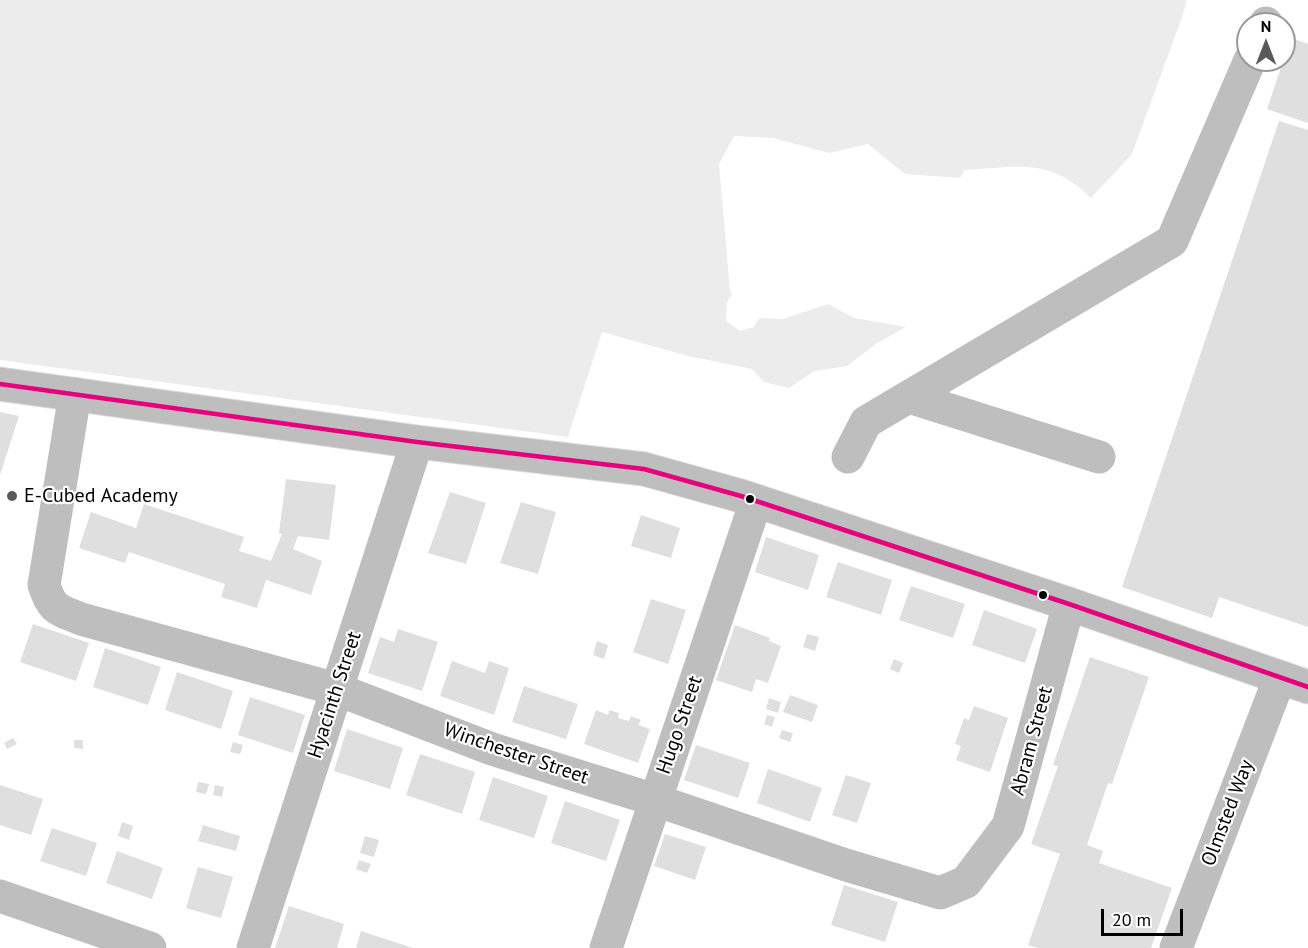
<!DOCTYPE html>
<style>
body{margin:0}
#map{position:relative;width:1308px;height:948px;overflow:hidden;background:#fff;font-family:"PT Sans",sans-serif}
canvas{display:block}
.north{position:absolute;left:1236px;top:12px;width:60px;height:60px;box-sizing:border-box;background:#fff;border:2px solid #999;border-radius:50%;rotate:0deg;font-size:16px;font-weight:700;line-height:24px;text-align:center;color:#000}
.north::after{content:'';display:block;margin:auto;width:21px;height:27px;background:#595959;clip-path:polygon(50% 0,100% 100%,50% 72%,0 100%)}
.scale{position:absolute;left:1101px;top:909px;width:82px;height:27px;box-sizing:border-box;border:3px solid #000;border-top:0;padding-left:8px;font-size:18px;line-height:21px;white-space:nowrap;color:#000;-webkit-text-stroke:4px #fff;paint-order:stroke}
</style>
<div id="map">
<canvas width="1308" height="948"></canvas>
<div class="north">N</div>
<div class="scale">20 m</div>
</div>
<script>
const c = document.querySelector('canvas').getContext('2d');
c.lineJoin = 'round';
function fillPath(path, color) {
  c.fillStyle = color;
  c.fill(path, 'evenodd');
}
function stroke(path, color, width, dash) {
  c.strokeStyle = color;
  c.lineWidth = width;
  c.lineCap = dash ? 'butt' : 'round';
  c.setLineDash(dash || []);
  c.stroke(path);
}
function drawText(font, color, halo, rows, align = 'center') {
  c.font = font + ' "PT Sans",sans-serif';
  c.lineWidth = 4.5;
  c.setLineDash([]);
  c.textBaseline = 'middle';
  c.strokeStyle = halo;
  c.fillStyle = color;
  for (const [text, x, y, turn = 0] of rows) {
    c.save();
    c.translate(x, y);
    c.rotate((+turn || 0) * Math.PI / 180);
    c.textAlign = isNaN(turn) ? turn : align;
    if (halo) c.strokeText(text, 0, 0);
    c.fillText(text, 0, 0);
    c.restore();
  }
}
fillPath(new Path2D(`
 M0,0H1187L1182,17L1132,154L1091,198C1050,157 1018,167 965,170L960,178L905,174L868,144L829,153L773,138L734,136L719,164L730,291L732,293L727,302L726,321L740,331L754,327L759,318L783,319L828,304L854,318L906,327L877,343L847,366L814,371L789,388L764,382L752,369L688,356L602,332L568,437L0,360Z`), '#ececec');
fillPath(new Path2D(`
 M1291,38L1308,44V123L1267,109Z
 M1279,121L1308,130V627L1219,597L1212,618L1122,587Z
 M0,412L19,416L0,475Z
 M286,479L336,485L329,540L298,536L293,549L322,561L311,595L266,580L257,608L221,597L225,584L129,552L125,563L79,548L91,512L136,528L144,504L244,537L239,551L271,561L282,534L279,533Z
 M450,492L486,503L466,564L428,553Z
 M521,502L556,512L538,574L500,563Z
 M641,515L680,528L671,558L631,546Z
 M766,537L819,555L808,590L755,572Z
 M838,562L892,580L881,615L826,597Z
 M911,586L965,604L953,638L899,620Z
 M651,599L686,610L668,664L633,652Z
 M984,610L1037,629L1025,663L972,645Z
 M33,624L89,643L76,681L20,662Z
 M735,625L770,638L769,641L781,646L768,683L756,679L752,692L716,680Z
 M398,629L438,642L422,691L368,673L380,637L394,642Z
 M807,634L819,637L815,651L803,647Z
 M597,641L608,645L604,659L593,655Z
 M105,648L161,667L148,705L93,687Z
 M1090,657L1149,677L1112,784L1108,783L1087,845L1103,851L1099,863L1172,888L1151,948H1038L1028,945L1060,854L1031,844L1058,766L1053,765Z
 M894,659L903,663L899,673L890,669Z
 M452,661L485,673L489,661L509,668L494,715L440,696Z
 M177,672L233,691L221,729L165,710Z
 M524,686L578,704L566,739L512,722Z
 M790,695L818,705L812,722L783,712Z
 M250,697L305,715L293,753L238,735Z
 M769,698L781,702L778,713L766,709Z
 M974,706L1008,718L990,772L956,760L961,746L955,744L964,718L969,720Z
 M596,710L608,715L609,710L619,713L618,718L629,721L631,716L641,720L638,725L650,729L638,763L584,744Z
 M767,715L775,717L772,727L764,724Z
 M347,729L403,748L390,789L334,771Z
 M782,730L793,733L790,742L779,738Z
 M13,738L17,744L7,749L4,743Z
 M74,740H83V749L74,748Z
 M233,742L243,745L240,754L230,752Z
 M696,745L750,763L738,798L684,780Z
 M420,754L475,772L462,814L406,795Z
 M768,769L822,788L810,822L757,803Z
 M846,775L871,783L857,823L832,815Z
 M493,777L548,796L534,838L479,820Z
 M198,782L209,784L206,794L196,792Z
 M0,785L43,799L31,835L0,825Z
 M215,785L224,787L222,797L213,795Z
 M565,801L620,820L606,861L551,843Z
 M122,822L133,826L129,840L118,836Z
 M203,825L240,836L236,851L198,841Z
 M52,828L97,843L86,876L40,861Z
 M665,834L706,847L695,880L654,866Z
 M365,836L379,840L374,857L360,853Z
 M117,851L163,868L152,899L106,883Z
 M359,860L371,864L367,873L356,869Z
 M198,867L233,877L221,918L186,908Z
 M844,885L898,902L885,942L831,925Z
 M289,906L344,924L337,948H275Z
 M361,931L413,948H356Z`), '#dfdfdf');
const major = new Path2D(`
 M0,384L417,442L644,469L741,496L1069,604L1308,687`);
stroke(major, '#dbdbdb', 35);
stroke(new Path2D(`
 M1266,24V23
 M75,394L44,585C52,610 57,609 81,619L336,689L492,749L655,800L846,865L940,893L966,882L1008,826L1069,604
 M909,397L1099,457
 M848,457L866,422L1172,241L1250,60
 M0,896L150,948
 M253,948L417,442
 M606,948L756,501
 M1176,948L1280,677`), '#bebebe', 33);
stroke(major, '#bebebe', 33);
stroke(new Path2D(`
 M0,384L417,442L644,469L741,496L1069,604L1308,687`), '#e5007d', 4.5);
for (const [x, y, r, color] of [
 [12,496,6,"#595959"],
 [750,499,5,"#000"],
 [1043,595,5,"#000"]
]) {
  const dot = new Path2D();
  dot.arc(x, y, r, 0, 2 * Math.PI);
  c.fillStyle = color;
  c.fill(dot);
  stroke(dot, '#fff', 2);
}
drawText('20px', '#000', '#fff', [
 ["E-Cubed Academy",24,496]
], 'left');
drawText('20px', '#000', '#fff', [
 ["Hyacinth Street",335,695,-72],
 ["Hugo Street",680,725,-71],
 ["Abram Street",1032,741,-75],
 ["Winchester Street",516,754,19],
 ["Olmsted Way",1228,813,-69]
]);
</script>
